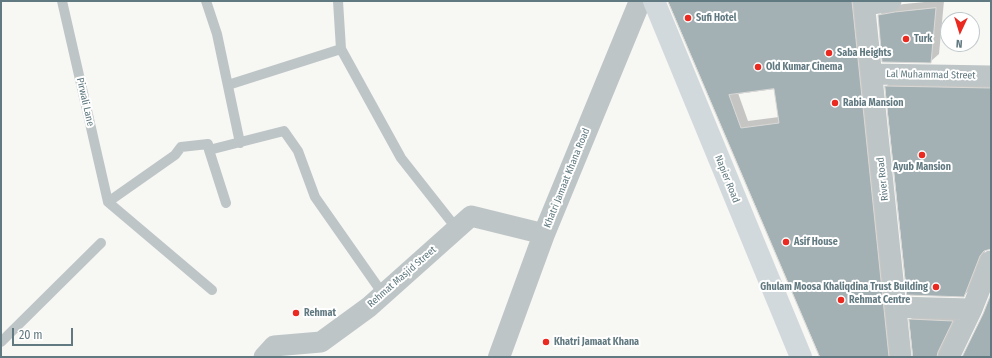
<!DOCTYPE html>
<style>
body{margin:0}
#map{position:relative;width:992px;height:358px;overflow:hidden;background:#f7f7f4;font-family:"Fira Sans Condensed",sans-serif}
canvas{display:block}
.frame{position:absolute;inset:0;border:2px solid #617980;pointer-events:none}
.north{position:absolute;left:940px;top:12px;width:40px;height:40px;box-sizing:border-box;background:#fff;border:1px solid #c0c9cc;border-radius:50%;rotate:184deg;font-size:11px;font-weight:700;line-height:16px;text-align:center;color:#617980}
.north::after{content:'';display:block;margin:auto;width:14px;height:18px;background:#ea2a21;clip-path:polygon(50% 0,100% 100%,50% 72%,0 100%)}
.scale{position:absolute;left:12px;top:328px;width:61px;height:18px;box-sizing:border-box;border:2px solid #617980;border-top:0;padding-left:5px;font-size:12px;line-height:14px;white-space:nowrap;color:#617980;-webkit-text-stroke:3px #fff;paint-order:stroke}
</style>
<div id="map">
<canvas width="992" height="358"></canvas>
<div class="frame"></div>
<div class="north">N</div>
<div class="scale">20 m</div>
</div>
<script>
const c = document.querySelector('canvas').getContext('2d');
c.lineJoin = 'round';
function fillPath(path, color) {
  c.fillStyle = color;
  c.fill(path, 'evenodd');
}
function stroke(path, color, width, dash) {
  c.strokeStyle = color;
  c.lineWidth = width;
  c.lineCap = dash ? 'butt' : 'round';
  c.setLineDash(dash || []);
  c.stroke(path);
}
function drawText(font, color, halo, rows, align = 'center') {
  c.font = font + ' "Fira Sans Condensed",sans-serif';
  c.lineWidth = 4;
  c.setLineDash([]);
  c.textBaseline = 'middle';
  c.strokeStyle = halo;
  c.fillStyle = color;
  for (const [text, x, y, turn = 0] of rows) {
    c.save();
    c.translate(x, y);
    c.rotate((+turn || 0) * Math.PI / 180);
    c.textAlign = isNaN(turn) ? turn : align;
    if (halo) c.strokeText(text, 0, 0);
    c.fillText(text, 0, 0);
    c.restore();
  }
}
fillPath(new Path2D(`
 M669,1H860L899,357H821ZM775,88L779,117L748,121L738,93Z
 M935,1H944L939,54L930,62L879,16L887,7L904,4Z
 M893,79L991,81V248L986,249L971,288L964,296L886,87Z
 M917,312L960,314L947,357H914L910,320Z`), '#0003');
const building = new Path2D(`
 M668,1H852L889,357H820ZM774,89L779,123L741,128L729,95Z
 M936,8L931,63L882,62L878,15L895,12Z
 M885,86L991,88V249L984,251L980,256L964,297L907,295Z
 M991,294V357H962L983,314Z
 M909,319L953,321L938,352L937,357H913Z`);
fillPath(building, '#a4b1b4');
stroke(building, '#d9d8d6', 1);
stroke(new Path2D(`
 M62,1L108,202
 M206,1L217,34L240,143
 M338,1L341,49L401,158L457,229
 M228,85L341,49
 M209,150L226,203
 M108,202L175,155L181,147L208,144L209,150L284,131L298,151L315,197L383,294
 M108,202L212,290
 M1,342L101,243`), '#bec5c7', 10);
stroke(new Path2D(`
 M864,1L901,357
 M865,5L891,1
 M872,74L991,76
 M896,307L972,309
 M264,357L274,346L321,342L369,307L471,216L544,234
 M949,357L972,309L991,261`), '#bec5c7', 21);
stroke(new Path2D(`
 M499,357L544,234L640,1`), '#bec5c7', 22);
stroke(new Path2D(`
 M654,1L801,357`), '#d2d9dc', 22);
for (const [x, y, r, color] of [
 [688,18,4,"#ea2a21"],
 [906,39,4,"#ea2a21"],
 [829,53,4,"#ea2a21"],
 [758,67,4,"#ea2a21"],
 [835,103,4,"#ea2a21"],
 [922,155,4,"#ea2a21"],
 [786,242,4,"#ea2a21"],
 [936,287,4,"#ea2a21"],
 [841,300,4,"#ea2a21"],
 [296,313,4,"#ea2a21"],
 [546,342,4,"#ea2a21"]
]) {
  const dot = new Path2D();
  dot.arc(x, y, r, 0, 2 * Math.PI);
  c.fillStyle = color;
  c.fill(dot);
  stroke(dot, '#fff', 1.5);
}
drawText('bold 10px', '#617980', '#fff', [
 ["Sufi Hotel",696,18],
 ["Turk",914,39],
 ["Saba Heights",837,53],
 ["Old Kumar Cinema",766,67],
 ["Rabia Mansion",843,103],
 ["Ayub Mansion",922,167,"center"],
 ["Asif House",794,242],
 ["Ghulam Moosa Khaliqdina Trust Building",928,287,"right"],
 ["Rehmat Centre",849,300],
 ["Rehmat",304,313],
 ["Khatri Jamaat Khana",554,342]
], 'left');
drawText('10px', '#617980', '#fff', [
 ["Lal Muhammad Street",931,75,1],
 ["Pirwali Lane",85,102,77],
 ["Khatri Jamaat Khana Road",567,178,-68],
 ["Napier Road",727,179,68],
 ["River Road",883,179,-96],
 ["Rehmat Masjid Street",402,277,-41]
]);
</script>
